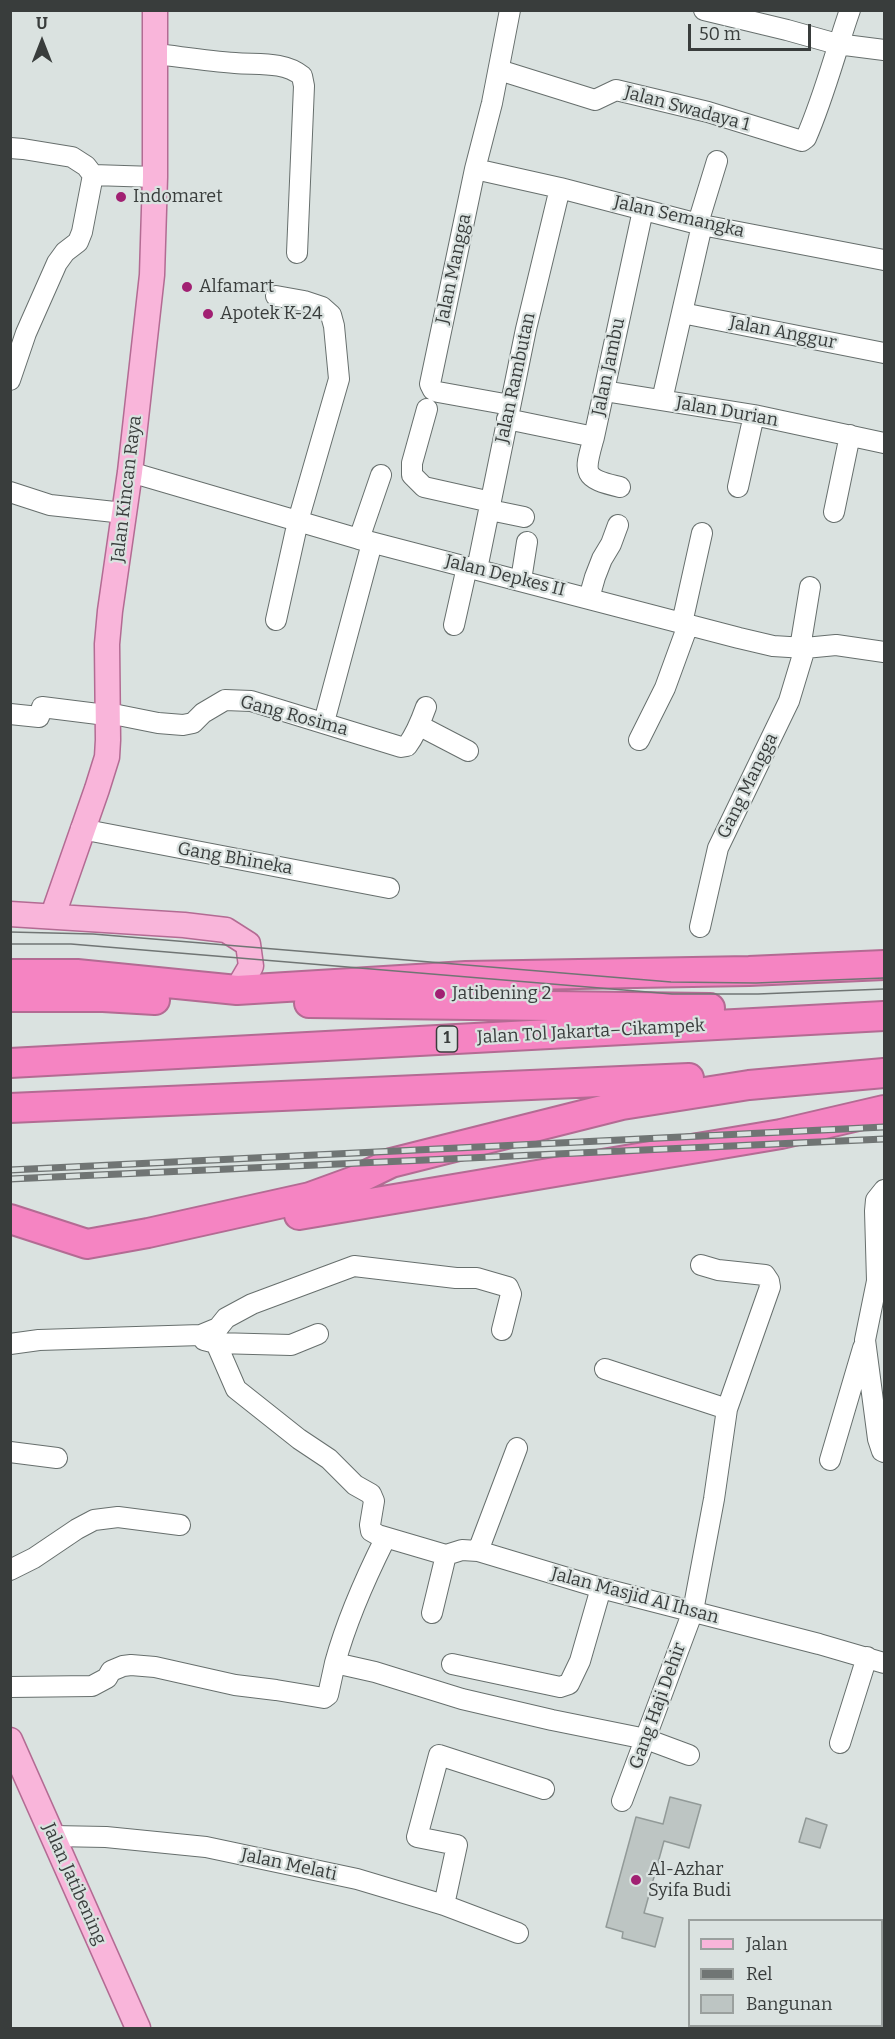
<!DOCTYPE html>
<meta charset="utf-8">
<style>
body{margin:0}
#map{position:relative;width:895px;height:2039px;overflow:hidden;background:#dae2e0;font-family:Bitter,serif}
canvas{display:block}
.frame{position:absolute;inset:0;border:12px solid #393d3c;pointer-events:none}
.legend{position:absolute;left:688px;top:1919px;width:195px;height:108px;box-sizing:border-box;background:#dae2e0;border:2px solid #9aa09e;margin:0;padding:8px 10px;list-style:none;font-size:18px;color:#393d3c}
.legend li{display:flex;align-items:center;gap:12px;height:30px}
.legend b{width:30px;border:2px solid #9aa09e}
.north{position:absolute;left:12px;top:12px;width:60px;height:60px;-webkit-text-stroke:4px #dae2e0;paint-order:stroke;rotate:0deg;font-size:16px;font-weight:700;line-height:24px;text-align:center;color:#393d3c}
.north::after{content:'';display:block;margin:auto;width:21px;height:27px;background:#393d3c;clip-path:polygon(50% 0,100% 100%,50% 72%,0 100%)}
.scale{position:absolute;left:688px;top:24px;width:123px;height:27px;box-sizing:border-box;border:3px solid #393d3c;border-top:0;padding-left:8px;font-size:18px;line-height:21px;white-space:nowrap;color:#393d3c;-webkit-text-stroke:4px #dae2e0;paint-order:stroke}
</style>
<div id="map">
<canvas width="895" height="2039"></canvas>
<div class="frame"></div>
<ul class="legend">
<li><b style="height:8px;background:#f9b5da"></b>Jalan</li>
<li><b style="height:8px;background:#707574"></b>Rel</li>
<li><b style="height:16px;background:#bdc5c3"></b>Bangunan</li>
</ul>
<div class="north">U</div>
<div class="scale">50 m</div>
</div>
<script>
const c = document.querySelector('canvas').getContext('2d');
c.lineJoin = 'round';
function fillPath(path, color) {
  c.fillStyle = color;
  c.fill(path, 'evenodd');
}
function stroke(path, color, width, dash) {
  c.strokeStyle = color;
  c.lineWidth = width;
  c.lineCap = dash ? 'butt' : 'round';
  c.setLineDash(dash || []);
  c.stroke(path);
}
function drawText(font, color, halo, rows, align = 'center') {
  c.font = font + ' Bitter,serif';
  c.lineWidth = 4.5;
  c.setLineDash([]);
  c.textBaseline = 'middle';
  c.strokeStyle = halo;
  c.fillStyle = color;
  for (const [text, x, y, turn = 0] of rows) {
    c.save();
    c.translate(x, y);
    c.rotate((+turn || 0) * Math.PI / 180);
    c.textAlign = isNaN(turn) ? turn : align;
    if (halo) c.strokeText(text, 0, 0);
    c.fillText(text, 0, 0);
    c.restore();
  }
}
const building = new Path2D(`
 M670,1797L701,1805L689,1848L664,1841L644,1913L663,1918L655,1947L622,1938L623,1932L606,1927L636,1817L663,1824Z
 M806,1818L827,1825L820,1848L799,1842Z`);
fillPath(building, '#bdc5c3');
stroke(building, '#929a98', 1.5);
const minor = new Path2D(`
 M510,10L492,103L475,169L430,384L433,390L438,392L510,405
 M704,10L787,30L837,44L884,50
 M156,54C182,57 208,61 235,63C257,65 284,61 302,76L304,86L297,253
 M499,70L595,100L616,90L708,112L802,141L806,138C824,97 835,53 850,10
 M10,148L23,149L72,157L86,166L93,175L155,177
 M475,169L560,188L702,225L884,260
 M698,223L717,161
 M276,296L304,301L322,307L331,315L334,326L339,379L298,521L276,620
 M682,313L884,353
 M10,380L26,333L57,263L65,252L78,242L82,232L93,175
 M604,391L754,415L884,443
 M662,400L702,225
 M427,409L412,463V475L424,487L491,502
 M507,419L594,437L643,210
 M594,437C584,473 581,478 620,487
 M130,472L359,539L739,638L773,646L805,648L836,645L884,652
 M738,487L754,415
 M10,492L50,505L124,513
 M490,510L524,517
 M834,512L850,435
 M359,539L381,475
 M477,569L526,329L560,188
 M521,580L527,542
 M589,598L595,577L602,559L611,544L618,525
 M682,623L702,533
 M454,625L467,567
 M800,648L810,587
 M108,713L158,723L183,725L193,723L203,713L225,700L251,701L401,747L407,746C416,734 421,721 426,707
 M10,714L39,717L42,707L98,714
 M324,722L372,543
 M420,726L468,751
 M639,740L665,688L688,625
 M81,829L389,888
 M700,927L718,848L789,701L805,648
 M884,1190L876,1200L875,1211L877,1281L865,1340L878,1439L882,1451L884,1452
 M201,1335L204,1340L216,1343L236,1389L299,1439L329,1459L355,1485L371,1494L374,1501L370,1525L371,1531L378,1535L446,1555L462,1550L478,1551L601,1588L819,1644L884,1663
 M216,1343L291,1345L318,1334
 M10,1344L39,1340L201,1335L218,1328L226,1318L252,1304L354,1266L456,1278H477L508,1287L511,1294L502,1330
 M605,1369L727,1409
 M10,1452L57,1458
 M830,1460L863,1348
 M385,1539C365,1579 347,1619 335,1663L375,1672L462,1699L552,1720L646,1739L689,1755
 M478,1551L517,1448
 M10,1570L34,1558L77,1529L94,1520L118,1517L180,1525
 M432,1613L446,1555
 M452,1664L560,1687L569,1684L580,1661L601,1588
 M10,1687L92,1686L107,1678L111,1671L123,1666L131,1665L155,1667L235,1685L276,1690L324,1698L328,1695L335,1663
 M840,1743L867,1657
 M622,1801L693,1611L714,1499L727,1409L770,1287L769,1281L765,1275L718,1270L701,1265
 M53,1836L106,1837L206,1847L357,1879L444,1905L518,1933
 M444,1905L457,1845L417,1837L439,1755L544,1789`);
const major = new Path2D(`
 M10,914L184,925L226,930L248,944L251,966L237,990
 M53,915L97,789L107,757L108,740L107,644L110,611L130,472L152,275L155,177V10
 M10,1740L138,2028`);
const highway = new Path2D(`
 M10,974H77L237,990L466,976L749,971L884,965
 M10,997H103L155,1000
 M309,1003L710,1008
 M10,1063L884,1016
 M10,1108L689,1078
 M299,1215L781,1134L884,1110
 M10,1219L87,1244L148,1233L310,1197L354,1181L391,1163L622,1105L749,1085L884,1073`);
stroke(minor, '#676f6d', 22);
stroke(major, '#b36b93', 27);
stroke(highway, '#b36b93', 32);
stroke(minor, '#fff', 20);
stroke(major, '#f9b5da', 24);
stroke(highway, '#f584c2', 28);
stroke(new Path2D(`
 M10,932L93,934L671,982L756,983L884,978
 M10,944H71L672,994H758L884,989`), '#707574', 1.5);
const rail = new Path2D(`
 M10,1170L884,1127
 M10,1179L884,1139`);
stroke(rail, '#707574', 7);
stroke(rail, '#dae2e0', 4.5, [14]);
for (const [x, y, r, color] of [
 [121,197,6,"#a12072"],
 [187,287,6,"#a12072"],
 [208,314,6,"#a12072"],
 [440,994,6,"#a12072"],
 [636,1880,6,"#a12072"]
]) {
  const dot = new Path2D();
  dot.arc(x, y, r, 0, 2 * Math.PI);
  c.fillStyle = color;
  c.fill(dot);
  stroke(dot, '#dae2e0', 2);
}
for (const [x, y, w] of [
 [447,1039,21]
]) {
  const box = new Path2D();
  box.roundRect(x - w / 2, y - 13, w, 26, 4.5);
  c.fillStyle = '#dae2e0';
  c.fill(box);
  stroke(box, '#393d3c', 1.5);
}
drawText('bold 16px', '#393d3c', null, [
 ["1",447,1039]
]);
drawText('18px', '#393d3c', '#dae2e0', [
 ["Jalan Swadaya 1",687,109,15],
 ["Jalan Semangka",679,217,13],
 ["Jalan Mangga",454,269,-78],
 ["Jalan Anggur",783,333,11],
 ["Jalan Jambu",609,367,-78],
 ["Jalan Rambutan",516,378,-78],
 ["Jalan Durian",727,412,10],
 ["Jalan Kincan Raya",127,489,-83],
 ["Jalan Depkes II",505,576,14],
 ["Gang Rosima",294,716,15],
 ["Gang Mangga",748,786,-64],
 ["Gang Bhineka",235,859,10],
 ["Jalan Tol Jakarta–Cikampek",591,1032,-3],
 ["Jalan Masjid Al Ihsan",635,1596,15],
 ["Gang Haji Dehir",658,1706,-70],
 ["Jalan Melati",289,1865,12],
 ["Jalan Jatibening",74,1884,66]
]);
drawText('18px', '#393d3c', '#dae2e0', [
 ["Indomaret",133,197],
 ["Alfamart",199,287],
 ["Apotek K-24",220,314],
 ["Jatibening 2",452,994],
 ["Al-Azhar",648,1870],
 ["Syifa Budi",648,1891]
], 'left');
</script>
